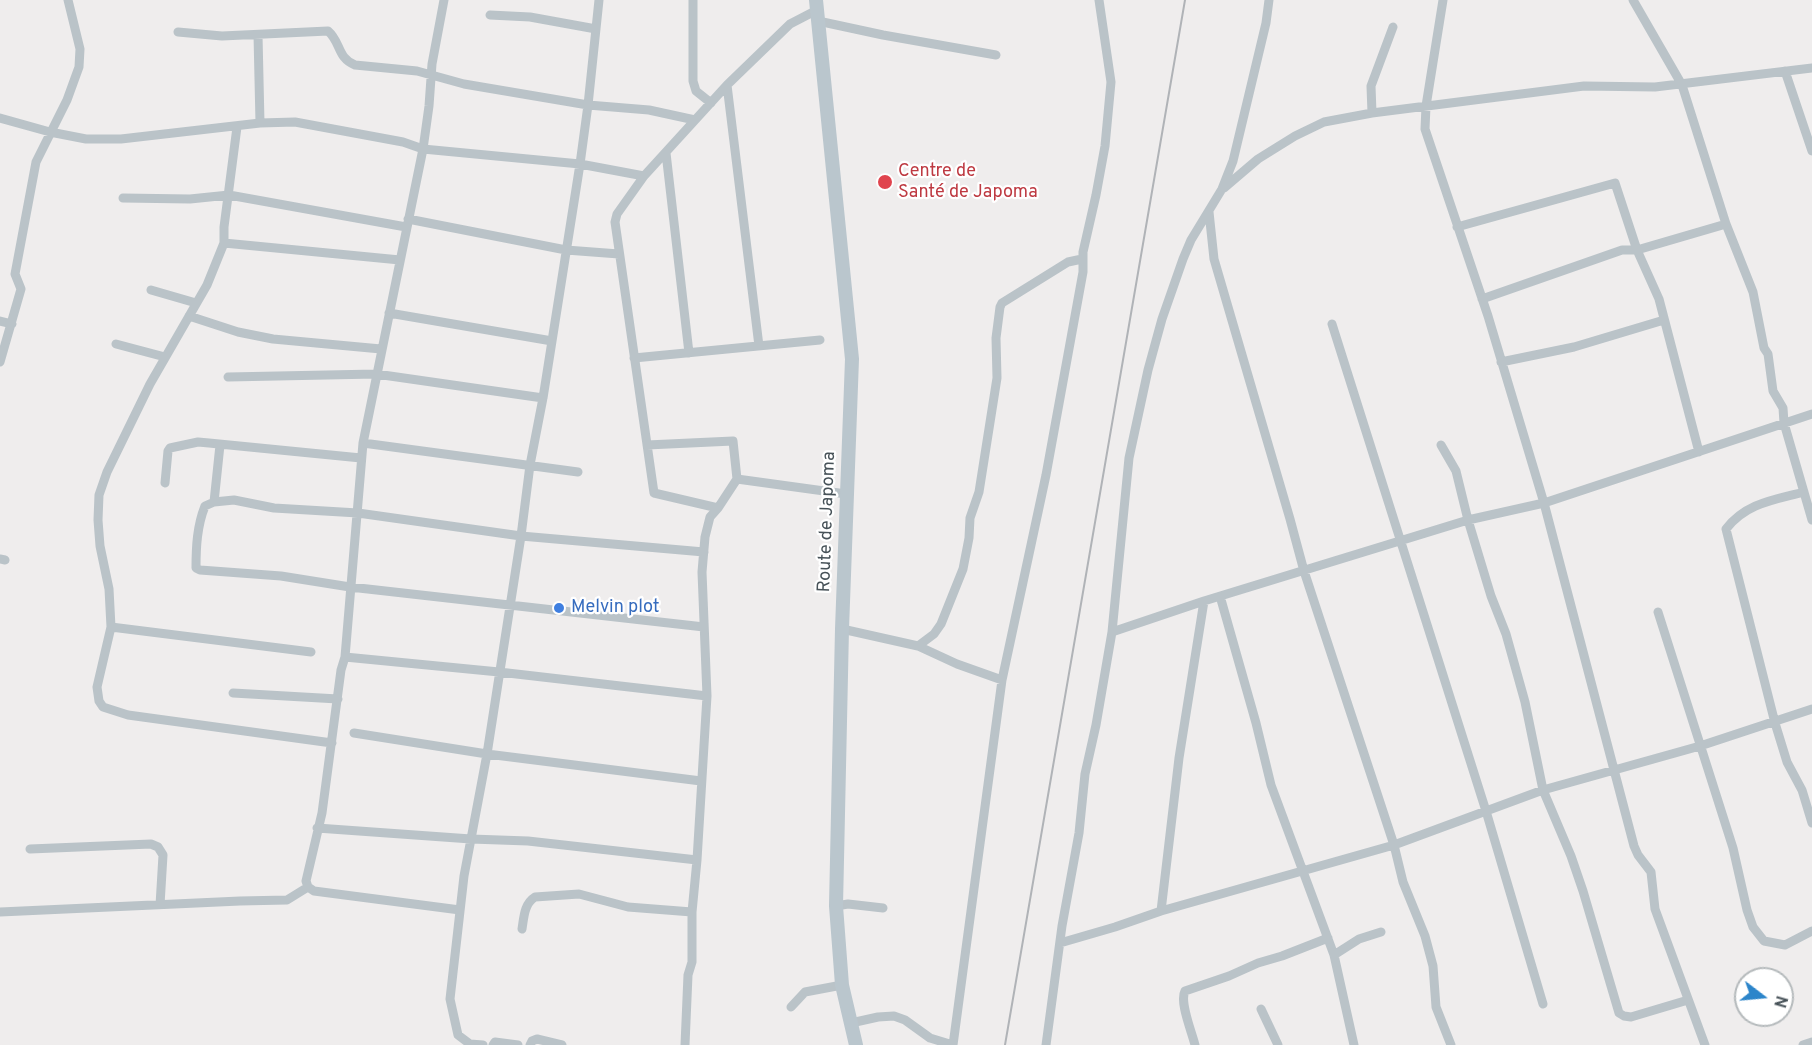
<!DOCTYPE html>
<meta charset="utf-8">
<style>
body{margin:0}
#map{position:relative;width:1812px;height:1045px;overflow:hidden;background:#efeded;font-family:Overpass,sans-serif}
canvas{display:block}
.north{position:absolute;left:1734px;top:967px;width:60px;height:60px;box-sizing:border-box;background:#fff;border:2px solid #b5babc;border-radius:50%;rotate:106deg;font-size:16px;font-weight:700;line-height:24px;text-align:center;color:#475258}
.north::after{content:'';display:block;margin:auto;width:21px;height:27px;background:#2c85ca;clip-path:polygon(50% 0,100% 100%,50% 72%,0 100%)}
</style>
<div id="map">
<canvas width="1812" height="1045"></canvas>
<div class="north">N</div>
</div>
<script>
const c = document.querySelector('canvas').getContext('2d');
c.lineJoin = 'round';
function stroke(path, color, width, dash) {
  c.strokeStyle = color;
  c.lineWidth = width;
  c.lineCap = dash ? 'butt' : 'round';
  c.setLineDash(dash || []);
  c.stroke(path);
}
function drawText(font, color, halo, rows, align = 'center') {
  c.font = font + ' Overpass,sans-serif';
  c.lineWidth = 4.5;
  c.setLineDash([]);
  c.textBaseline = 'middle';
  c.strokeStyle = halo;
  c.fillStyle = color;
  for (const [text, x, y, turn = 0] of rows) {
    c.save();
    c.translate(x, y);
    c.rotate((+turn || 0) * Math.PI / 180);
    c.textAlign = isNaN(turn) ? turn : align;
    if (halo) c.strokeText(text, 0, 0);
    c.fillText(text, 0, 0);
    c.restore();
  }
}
stroke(new Path2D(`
 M444,0L432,64L429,106L423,149L363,443L345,657L341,670L322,813L306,881L308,887L314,891L460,910
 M693,0V81L696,91L711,103
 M1443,0L1426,106L1425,129L1488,316L1544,503L1634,846L1638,855L1651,872L1655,909L1705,1045
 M1633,0L1682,85L1726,224L1753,292L1764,348L1768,354L1773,391L1783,408L1784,423L1812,520
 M490,15L530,17L596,29
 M818,21L883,35L996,55
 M178,32L222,36L328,31C341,42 337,58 355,65L417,71L464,84L588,105L649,110L695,120
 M258,35L260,123
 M1785,71L1812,151
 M727,85L759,346
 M1372,113L1371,86L1393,27
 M0,118L50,132L86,139H121L260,123L295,122L403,142L423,149L580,164L644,176
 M237,127L224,227V243L207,285L150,384L107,472L99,495L98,520L100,546L109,589L111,627L97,687L99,701L103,707L128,715L332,743
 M666,153L689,353
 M1224,188L1258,159L1295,136L1324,122L1372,113L1584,86L1655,87L1812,68
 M123,198L190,199L229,195L406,227
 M1209,212L1214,259L1290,519L1304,571L1394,845L1403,882L1425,936L1433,966L1436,1007L1451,1045
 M408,219L566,250L619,254
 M1457,227L1615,183L1637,250L1659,299L1699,452
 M224,243L400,260
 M151,290L196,303
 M1482,299L1622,250H1637L1726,224
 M389,313L552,341
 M189,316L238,332L273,339L381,349
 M0,321L12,324
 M1332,324L1486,811L1543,1004
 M116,344L165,357
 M634,358L820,340
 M0,362L21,289L15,274L36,162L67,100L79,67L80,49L68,0
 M1501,362L1574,347L1664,320
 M228,377L376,374L543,398
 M363,443L578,472
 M647,445L733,441L737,479L718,508L710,517L705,537L702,572L707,696L697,860L692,912V962L688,975L685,1045
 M1441,445L1456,471L1468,520L1491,596L1506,634L1525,702L1543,790L1571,856L1583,891L1619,1013L1624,1016L1631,1017L1688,1000
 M737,479L846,494
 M165,483L168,451L170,448L198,442L209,443L361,458
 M1804,492C1774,500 1746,503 1726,529L1775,723L1787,762L1802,790L1812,823
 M214,502L220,445
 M718,508L654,493L615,222L617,214L644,176L727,85L790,24L817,10
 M704,552L521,536L358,513L274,508L234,500L214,502L205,506C197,526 196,547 196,568L200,570L281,576L350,587L704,627
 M0,559L5,560
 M1220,596L1256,723L1271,785L1334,955L1354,1045
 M1658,612L1733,848L1747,910L1753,927L1764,941L1785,945L1812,931
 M111,627L311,652
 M842,629L918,646L957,664L1002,680
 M1112,632L1204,601L1468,520L1544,503L1812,414
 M918,646L934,634L941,624L963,569L969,538L970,518L979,492L997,378L996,338L1000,307L1002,303L1068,262L1082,259
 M345,657L499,672L707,696
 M233,693L338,699
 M354,733L487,754L701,781
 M317,828L471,839L528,841L697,860
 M30,849L151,844L158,847L163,855L160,905
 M836,906L848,904L883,908
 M1161,911L1179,758L1204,601
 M0,912L240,901L287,900L308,887
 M522,929C524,917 524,904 535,897L579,894L628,907L692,912
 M1060,943L1115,927L1161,911L1394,845L1543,790L1700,746L1812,709
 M1334,955L1359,939L1381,932
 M791,1007L805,992L842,985
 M1261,1009L1278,1045
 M851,1023L878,1017L894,1016L905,1020L930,1038L953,1045
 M483,1045L470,1044L458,1035L450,999L464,876L487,754L521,536L530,465L543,398L580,164L588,105L599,0
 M493,1045L495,1042L518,1045
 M530,1045L532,1041L537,1039L562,1045
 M953,1045L1002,680L1046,475L1083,272V252L1096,195L1105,146L1111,82L1099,0
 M1046,1045L1062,926L1079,833L1085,774L1096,725L1112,632L1129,458L1148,370L1162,319L1183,259L1191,240L1222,189L1233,161L1266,23L1269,0
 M1195,1045C1192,1032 1179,1002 1185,991L1229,976L1258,963L1282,956L1328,938
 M1803,1045L1812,1042`), '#bac3c8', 9);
stroke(new Path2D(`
 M816,0L852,359L842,629L836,906L842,985L856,1045`), '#bac6cd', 14);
stroke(new Path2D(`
 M1005,1045L1185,0`), '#b0b3b7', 2);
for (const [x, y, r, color] of [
 [885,182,8,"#e0444e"],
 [559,608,6,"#3f7fe0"]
]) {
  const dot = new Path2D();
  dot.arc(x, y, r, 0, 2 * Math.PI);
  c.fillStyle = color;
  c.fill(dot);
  stroke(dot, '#fff', 2);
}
drawText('18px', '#be3a42', '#fff', [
 ["Centre de",898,172],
 ["Santé de Japoma",898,193]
], 'left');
drawText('18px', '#475258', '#fff', [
 ["Route de Japoma",828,522,-88]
]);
drawText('18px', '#366cbe', '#fff', [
 ["Melvin plot",571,608]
], 'left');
</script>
